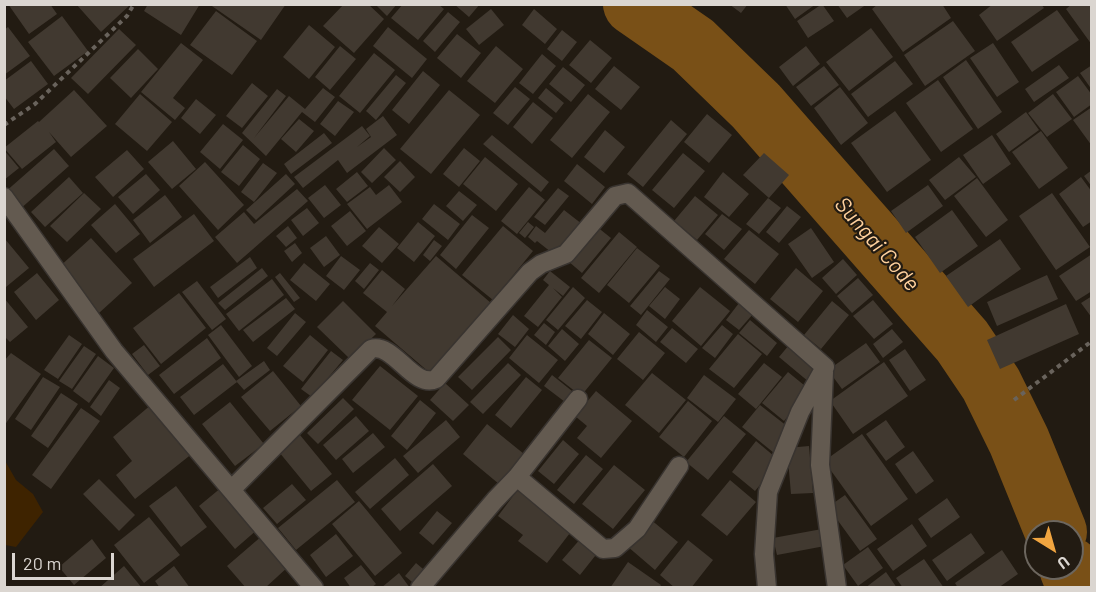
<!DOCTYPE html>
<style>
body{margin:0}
#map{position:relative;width:1096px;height:592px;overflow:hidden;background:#221b12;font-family:Barlow,sans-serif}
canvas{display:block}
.frame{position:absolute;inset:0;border:6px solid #dbd6d1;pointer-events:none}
.north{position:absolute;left:1024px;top:520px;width:60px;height:60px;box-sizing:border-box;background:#221b12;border:2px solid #6c665e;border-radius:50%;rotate:143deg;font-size:16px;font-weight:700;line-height:24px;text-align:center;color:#dbd6d1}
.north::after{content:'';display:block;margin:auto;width:21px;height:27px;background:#f1a540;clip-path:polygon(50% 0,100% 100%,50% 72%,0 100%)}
.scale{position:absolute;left:12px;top:553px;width:102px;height:27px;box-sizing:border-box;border:3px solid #dbd6d1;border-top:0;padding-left:8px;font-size:18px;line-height:21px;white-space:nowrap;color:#dbd6d1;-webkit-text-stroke:4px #221b12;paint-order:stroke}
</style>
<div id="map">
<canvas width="1096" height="592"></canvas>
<div class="frame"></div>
<div class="north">U</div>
<div class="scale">20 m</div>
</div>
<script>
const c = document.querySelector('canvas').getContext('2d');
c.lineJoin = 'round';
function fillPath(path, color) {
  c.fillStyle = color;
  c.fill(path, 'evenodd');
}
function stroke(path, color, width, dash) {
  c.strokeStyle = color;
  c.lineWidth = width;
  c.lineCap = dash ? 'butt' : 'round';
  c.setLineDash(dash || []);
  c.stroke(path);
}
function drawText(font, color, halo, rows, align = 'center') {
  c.font = font + ' Barlow,sans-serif';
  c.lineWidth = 4.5;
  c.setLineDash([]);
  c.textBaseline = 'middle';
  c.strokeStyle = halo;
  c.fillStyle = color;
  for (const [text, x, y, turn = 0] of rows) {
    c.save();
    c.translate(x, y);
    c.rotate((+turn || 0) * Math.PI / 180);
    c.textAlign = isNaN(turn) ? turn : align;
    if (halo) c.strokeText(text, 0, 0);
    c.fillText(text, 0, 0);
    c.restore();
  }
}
fillPath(new Path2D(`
 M4,459L16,480L33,494L43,512L16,547L5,545Z`), '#3e2300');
stroke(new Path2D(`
 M634,4L693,45L756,106L962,341L991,384L1019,441L1056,532
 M1070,568L1078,588`), '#795017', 62);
fillPath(new Path2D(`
 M8,4H50L57,14L29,34Z
 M76,4H131L101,32Z
 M148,4H200L181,35L144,11Z
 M209,4H286L261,40Z
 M344,4H368L384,19L354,53L323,26Z
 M375,4H397L387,16Z
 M403,4H438L444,9L418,40L391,18Z
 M454,4H480L469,17Z
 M729,4H748L741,13Z
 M785,4H816L795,19Z
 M822,4L834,21L808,38L797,21Z
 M837,4H867L847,18Z
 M878,4H942L951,18L903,52L872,9Z
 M993,4H1041L1044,8L997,41L979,15Z
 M1072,4H1092V45L1066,9Z
 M491,9L504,25L479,45L466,29Z
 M534,9L557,29L545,44L522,25Z
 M1057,10L1079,40L1032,72L1011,42Z
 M216,11L257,41L232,75L190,45Z
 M448,12L460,22L435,52L423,41Z
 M62,16L88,51L54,76L28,42Z
 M953,21L975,51L925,86L904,55Z
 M309,25L335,47L309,79L283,57Z
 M8,27L30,56L4,75V30Z
 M388,27L427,59L412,78L373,46Z
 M871,28L893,57L849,91L826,62Z
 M119,29L136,45L88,94L71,78Z
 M562,30L577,42L562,61L547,49Z
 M457,34L481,53L461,78L437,58Z
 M590,40L612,58L591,83L569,65Z
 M181,43L203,60L173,98L185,108L175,120L141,92Z
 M993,43L1019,82L997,97L970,58Z
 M340,46L356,59L330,90L315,77Z
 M496,46L523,69L495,103L467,81Z
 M806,46L820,64L793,86L779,67Z
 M138,49L158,69L131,98L110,78Z
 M374,53L395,70L360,113L339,96Z
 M542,54L556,66L533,94L519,83Z
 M966,60L1002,112L978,129L943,77Z
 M31,61L48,84L14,109L4,96V81Z
 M895,61L913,84L868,117L851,94Z
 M1059,65L1069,78L1034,102L1025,89Z
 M1092,65V90L1080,73Z
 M614,66L640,87L621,110L595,89Z
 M824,66L839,85L811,106L796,87Z
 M563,67L585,85L571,102L549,84Z
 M423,71L440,85L409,124L392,110Z
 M396,75L406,83L376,120L366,111Z
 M1078,76L1092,95V104L1074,117L1056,92Z
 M938,80L973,129L941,152L906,103Z
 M252,83L268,96L242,128L226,116Z
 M515,87L530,99L508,125L493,113Z
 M840,87L868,123L841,145L814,108Z
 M323,88L335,97L315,122L302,112L266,156L242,133L277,89L286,96L254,138L289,96L305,109Z
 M546,88L564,103L556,113L538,98Z
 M74,90L107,126L71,157L49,132L56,142L22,169L4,148L38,121L39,122Z
 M449,90L480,115L431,174L400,149Z
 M140,94L172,122L147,151L115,124Z
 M588,94L610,112L572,158L550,140Z
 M1053,94L1072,119L1047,137L1028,113Z
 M196,99L216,115L200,134L181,118Z
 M338,101L354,112L335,136L320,124Z
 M533,102L553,118L532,144L513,127Z
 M1092,107V146L1073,120Z
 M895,111L931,160L887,192L851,143Z
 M1026,112L1039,130L1009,152L996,134Z
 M707,114L732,135L709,163L684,142Z
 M383,116L397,135L347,173L338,160L303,188L294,177L362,126L370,136L357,147L371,137L366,129Z
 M299,119L314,131L296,152L281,139Z
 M671,120L687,134L643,187L627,174Z
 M223,124L243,140L220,169L200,152Z
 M605,130L625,147L604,173L584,157Z
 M1041,131L1068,168L1039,189L1012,152Z
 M324,133L332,143L291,174L284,164Z
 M492,135L549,182L541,192L483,144Z
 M992,135L1011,164L983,184L963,155Z
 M173,141L196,169L172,189L148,162Z
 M243,145L260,159L239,186L221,172Z
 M384,148L396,160L372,183L361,172Z
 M464,148L480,161L459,187L443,174Z
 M54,149L69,166L19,210L4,193Z
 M4,150L19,168L4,180Z
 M127,150L144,169L113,197L95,177Z
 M683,153L705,171L674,208L652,190Z
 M764,153L789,175L769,198L743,175Z
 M485,157L518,184L496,211L463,184Z
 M959,157L976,177L945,200L929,180Z
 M400,161L415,177L400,192L384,177Z
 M205,162L244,205L218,230L179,186Z
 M263,163L277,173L254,202L241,192Z
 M577,164L605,187L592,204L564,181Z
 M1092,170V187L1084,176Z
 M357,172L368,186L347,202L336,189Z
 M723,172L749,194L729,217L704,197Z
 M146,174L160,190L133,214L118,197Z
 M286,174L295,184L256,220L246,210Z
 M69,177L83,193L45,227L31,212Z
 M1081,177L1092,192V221L1083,227L1059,194Z
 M977,178L1008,220L986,237L954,196Z
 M325,185L341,205L324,218L308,198Z
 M389,185L402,202L367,229L347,204L370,187L376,195Z
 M928,185L943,206L906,233L891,211Z
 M529,187L545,200L517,234L501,221Z
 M558,188L569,196L545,225L534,217Z
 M297,189L308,201L237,263L215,237L244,212L254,224Z
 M459,191L477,205L463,221L446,206Z
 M84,193L101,209L67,242L50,226Z
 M1052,193L1090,247L1056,270L1019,216Z
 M165,195L182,217L150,243L133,220Z
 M695,196L718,215L697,240L674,221Z
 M768,198L781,208L759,234L746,224Z
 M115,204L140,234L116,253L91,225Z
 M434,204L460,224L448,240L422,219Z
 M787,206L801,217L779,243L766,232Z
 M307,208L319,223L303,236L291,220Z
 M564,210L582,224L556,256L537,241L535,243L528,237L536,226L545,233Z
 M952,210L978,246L940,273L915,237Z
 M350,211L366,231L347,246L331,226Z
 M194,214L214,241L154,287L133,259Z
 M722,214L742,229L724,250L705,234Z
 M472,215L489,228L456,269L440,255Z
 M418,222L435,236L414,262L397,248Z
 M528,222L534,227L525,238L519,233Z
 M288,226L297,238L286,247L276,236Z
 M503,226L533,251L493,300L462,275Z
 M596,226L611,238L582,273L568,261Z
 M379,227L399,244L382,263L362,246Z
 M811,228L834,262L812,278L788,244Z
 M749,230L779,254L755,284L724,259Z
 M619,232L637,247L599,293L581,278Z
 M326,236L340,255L324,267L310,248Z
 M91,238L132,283L99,313L58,268Z
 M5,239L29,268L6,287L5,285Z
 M1000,239L1021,269L968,307L946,276Z
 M434,240L442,246L430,261L423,255Z
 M295,243L302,253L292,262L284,251Z
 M637,248L660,266L629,303L607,285Z
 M1092,254V291L1076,301L1059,276Z
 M341,256L360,270L344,290L326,276Z
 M436,256L491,303L430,373L375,326L387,312L363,293L382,270L405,289L392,306Z
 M250,257L257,268L218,298L210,287Z
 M843,259L857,275L836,294L822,278Z
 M304,263L330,284L316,301L290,280Z
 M370,263L379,270L364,289L355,281Z
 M262,268L268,276L225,310L218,303Z
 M796,268L823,291L798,322L770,299Z
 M550,271L570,287L563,296L553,288L562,297L538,327L524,316L549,285L543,280Z
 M659,271L670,279L641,315L630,306Z
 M37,273L59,300L36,320L14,292Z
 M280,273L300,298L294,302L275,277Z
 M1047,275L1058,299L997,326L987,302Z
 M858,278L873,295L852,313L837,296Z
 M272,279L284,295L239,331L226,314Z
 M197,281L226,319L212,330L182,292Z
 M573,287L585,298L558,330L546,320Z
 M665,287L680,299L665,319L649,306Z
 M700,287L730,311L701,346L672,321Z
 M179,293L206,328L161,364L133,328Z
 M1092,296V318L1081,303Z
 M4,298L28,327L10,342L4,336Z
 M286,298L295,309L253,342L243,330Z
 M587,300L602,312L581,339L565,326Z
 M873,300L893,324L874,339L853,316Z
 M343,301L376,334L350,359L317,327Z
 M832,301L849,315L821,349L804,335Z
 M739,303L753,314L739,330L726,320Z
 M1066,304L1079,334L1000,369L987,340Z
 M647,310L668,327L656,342L636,325Z
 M295,313L306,322L277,356L267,348Z
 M604,313L630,334L613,355L588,334Z
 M513,315L529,329L515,347L498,334Z
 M750,320L777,343L767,356L739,333Z
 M544,323L555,332L546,345L534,335Z
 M221,325L252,366L239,377L208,335Z
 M722,325L733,334L715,358L702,348Z
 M672,328L698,349L686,363L660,342Z
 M562,329L579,344L565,361L548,346Z
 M892,329L903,342L883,358L873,344Z
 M639,332L665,353L643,380L617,359Z
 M738,334L762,354L734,388L709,369Z
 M69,335L82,344L58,379L44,370Z
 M310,335L328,350L303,382L283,366Z
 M527,335L558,360L539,383L509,358Z
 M498,337L511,350L472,390L458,377Z
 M207,338L221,358L174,394L159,375Z
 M589,340L612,358L581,396L558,378Z
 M866,343L880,362L842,389L828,370Z
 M144,345L160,366L148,375L132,354Z
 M789,345L819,370L809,382L779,357Z
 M84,346L96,354L72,389L59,381Z
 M905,349L926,380L910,391L889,360Z
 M331,351L343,360L312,397L301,389Z
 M11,353L41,374L4,426V361Z
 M98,356L114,368L89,403L73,391Z
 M264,361L270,370L244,390L236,381Z
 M884,362L908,396L853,434L830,401Z
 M508,363L521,375L483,414L470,402Z
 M764,363L782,377L756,409L738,394Z
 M223,364L237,382L194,415L180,397Z
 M380,366L418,396L390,430L352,400Z
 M273,371L301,406L270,431L241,397Z
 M788,372L810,390L784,421L762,403Z
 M652,373L686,400L659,433L625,405Z
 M552,375L572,391L565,402L544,386Z
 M704,375L736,399L718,422L687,398Z
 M43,377L60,387L31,430L15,419Z
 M526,377L542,390L511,428L495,415Z
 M109,380L120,388L101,416L90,407Z
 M445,383L469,405L453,421L430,400Z
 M596,391L632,421L601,458L577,438L587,426L575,416Z
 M61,393L78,404L48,448L31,436Z
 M343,398L354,409L318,444L307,433Z
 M420,400L436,413L407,450L391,436Z
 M688,401L712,421L684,457L659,437Z
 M230,402L264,444L235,466L202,424Z
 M152,404L193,453L135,499L116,475L132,461L113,437Z
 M760,405L792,430L774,453L742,427Z
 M81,408L100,421L51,489L32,475Z
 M356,416L369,431L336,460L323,445Z
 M724,416L746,434L708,480L686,462Z
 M446,420L460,437L418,473L403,456Z
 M886,420L905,447L886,461L866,434Z
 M487,424L524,454L499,484L463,454Z
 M373,433L385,447L353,473L342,459Z
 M862,434L908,499L871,526L824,461Z
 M300,435L332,474L311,491L279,452Z
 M563,440L579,454L554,484L538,471Z
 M756,441L780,461L755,491L732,472Z
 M809,446L813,493L791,494L787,448Z
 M913,451L934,481L916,494L895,464Z
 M586,455L603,469L574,504L557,490Z
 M395,458L409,475L370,509L355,492Z
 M433,464L452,486L400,531L381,509Z
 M614,465L645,490L613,529L582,504Z
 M99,479L135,515L119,531L83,494Z
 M337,480L355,502L296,550L278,528Z
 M730,480L756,502L727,536L701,515Z
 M292,484L306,500L277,524L263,508Z
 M176,486L207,527L181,547L149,506Z
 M222,487L258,529L235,549L199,506Z
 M519,488L573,529L547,563L518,541L523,535L498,516Z
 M845,495L877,539L860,551L828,507Z
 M947,498L960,517L931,538L918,519Z
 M359,501L402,553L375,576L332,524Z
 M437,511L452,523L433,545L419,533Z
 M149,517L180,555L144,583L114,545Z
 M650,519L678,542L655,570L627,546Z
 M912,524L927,546L893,571L877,549Z
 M822,529L825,546L777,555L773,538Z
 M971,533L985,553L947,581L932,560Z
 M336,534L353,556L326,577L310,555Z
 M263,535L289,566L265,588H246L227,566Z
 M582,537L599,551L580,575L562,560Z
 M92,539L106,558L74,585L59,567Z
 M688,540L713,560L691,588H675L660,575Z
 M868,547L883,568L858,586L843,565Z
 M1002,550L1018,574L998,588H958L955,583Z
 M924,559L944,588H903L896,578Z
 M628,562L661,585L659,588H610Z
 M416,563L429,574L418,587L405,576Z
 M361,565L376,584L371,588H351L344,578Z
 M124,566L142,588H99Z
 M174,566L190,588H160L155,581Z
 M886,572L897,588H865Z
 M399,573L410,588H381Z`), '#413930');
const street = new Path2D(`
 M4,197L114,351L314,588
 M824,372L820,465L837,588
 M517,477L578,399
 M232,489L371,349C394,342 413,389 436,379L530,272L541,264L566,254L615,196L628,193L825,367
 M420,588L495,500L517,477L603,549L615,548L637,529L679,466
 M767,588L764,554L768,492L800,412L825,367`);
stroke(street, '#393430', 21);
stroke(new Path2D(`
 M4,125L35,104L127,16L134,4
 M1014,400L1092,341`), '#69635c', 4, [4.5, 4.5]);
stroke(street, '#635a50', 18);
drawText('italic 22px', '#ffd19d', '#221b12', [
 ["Sungai Code",877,244,49]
]);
</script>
